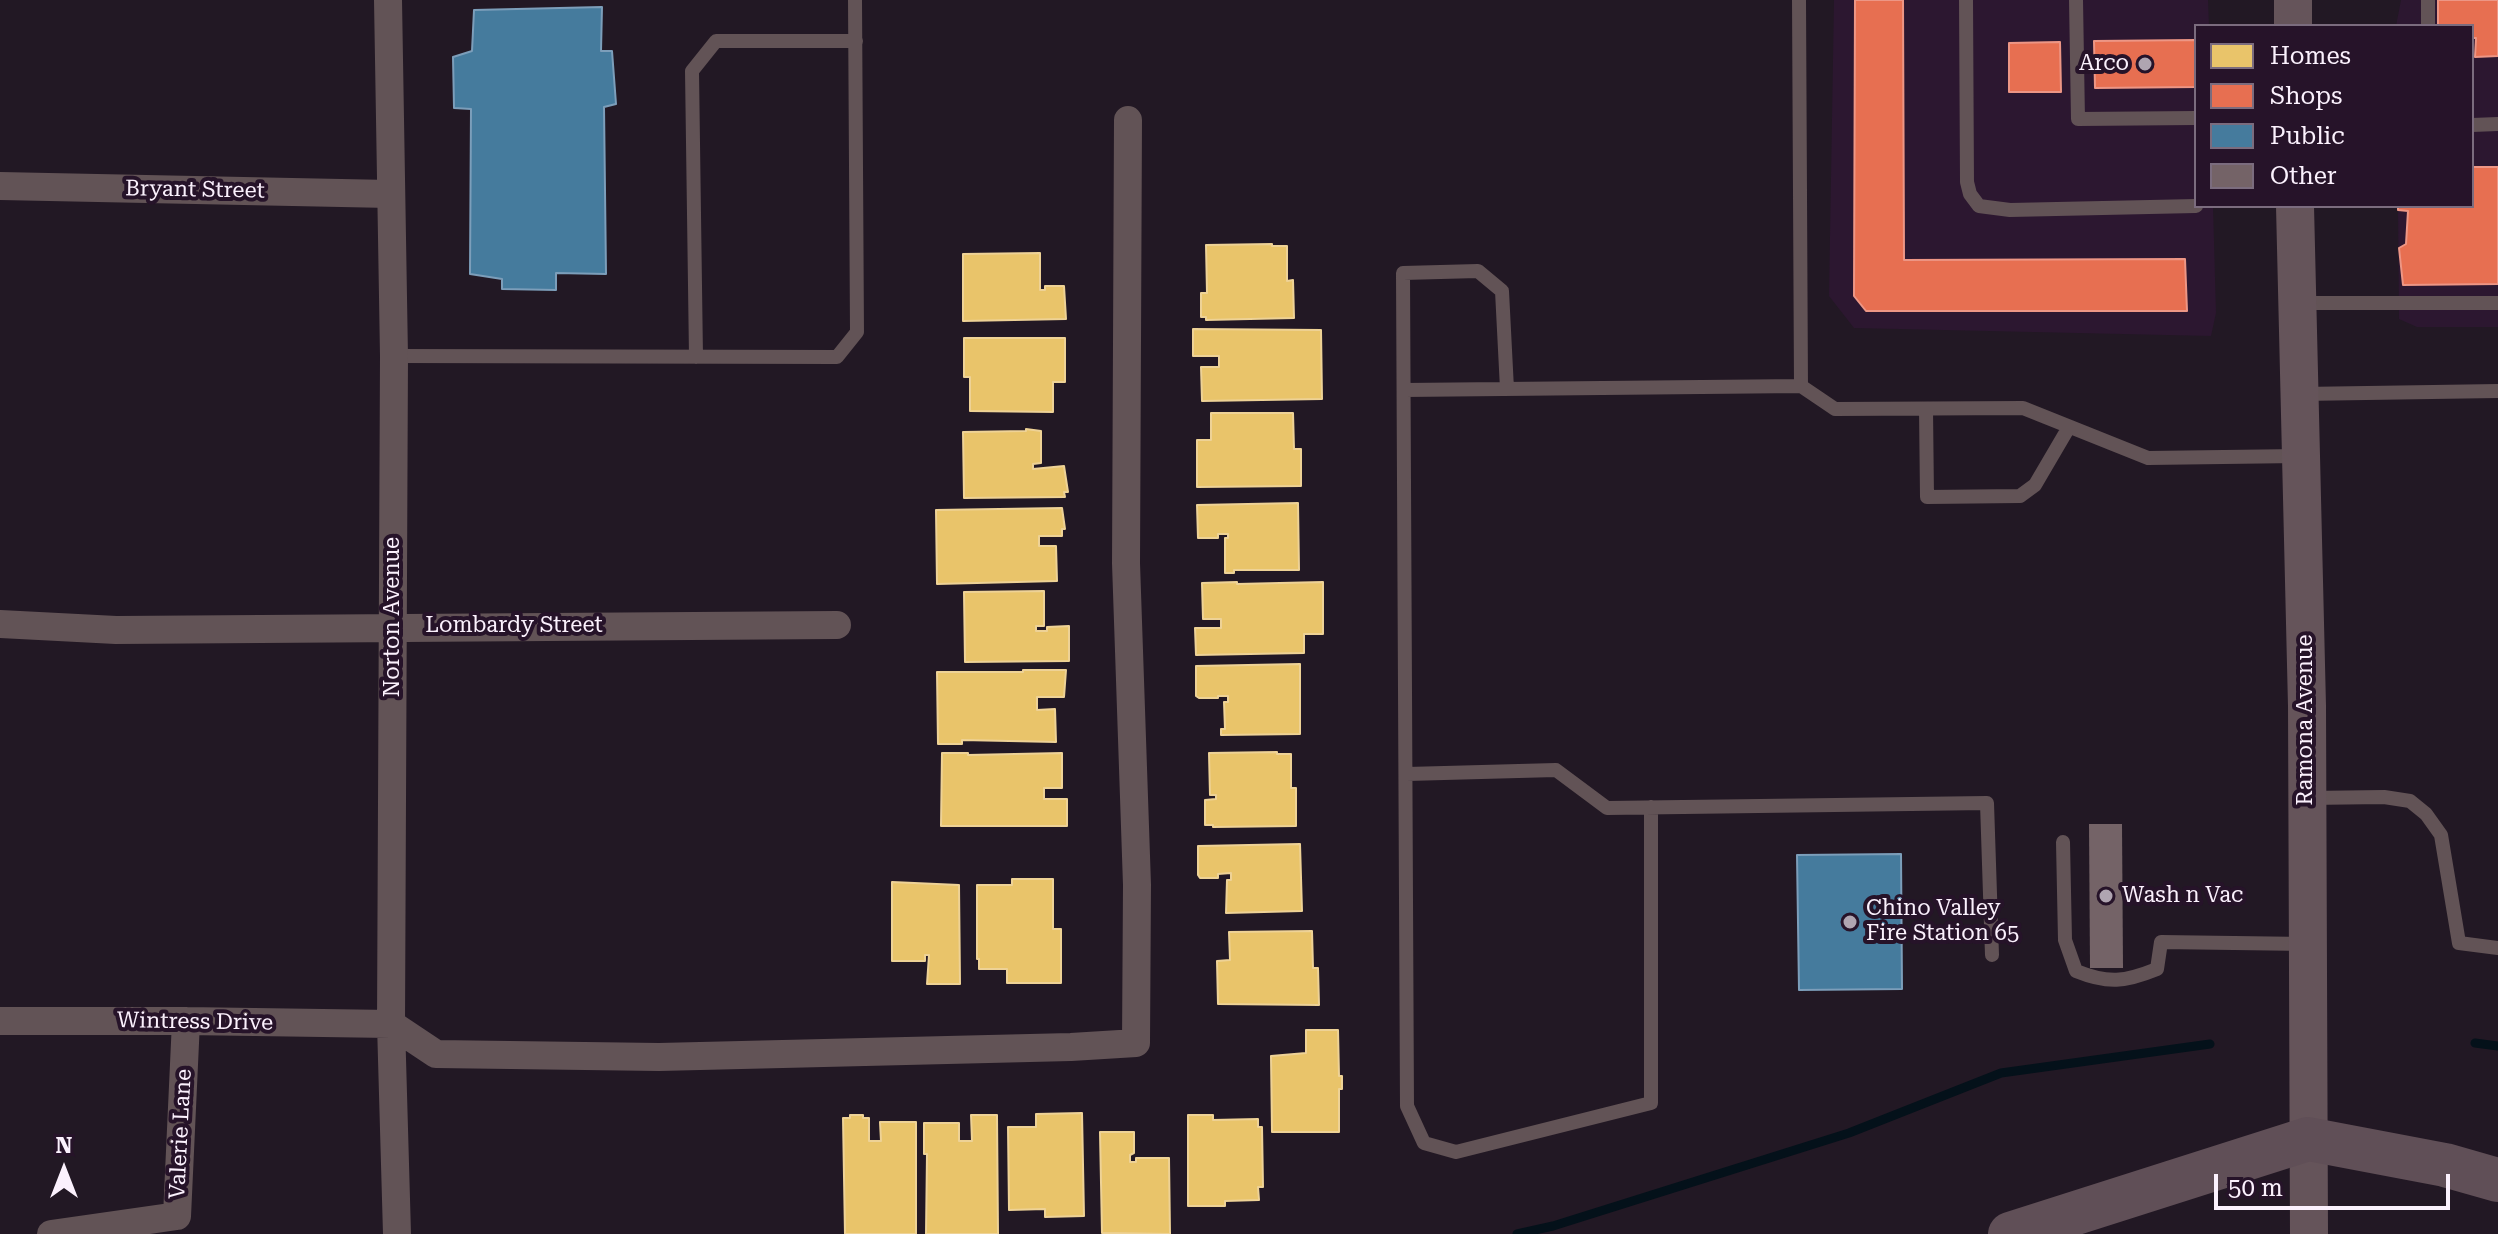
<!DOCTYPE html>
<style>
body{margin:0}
#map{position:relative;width:2498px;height:1234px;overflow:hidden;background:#221824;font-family:"Roboto Serif",serif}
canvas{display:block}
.legend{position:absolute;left:2194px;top:24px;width:280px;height:184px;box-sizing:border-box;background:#261329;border:2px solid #7b6c7e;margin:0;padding:10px 14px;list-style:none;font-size:24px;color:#fbf1fd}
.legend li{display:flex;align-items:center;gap:16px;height:40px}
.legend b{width:40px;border:2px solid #7b6c7e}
.north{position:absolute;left:24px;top:1130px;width:80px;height:80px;-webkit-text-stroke:6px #261329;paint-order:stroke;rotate:0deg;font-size:22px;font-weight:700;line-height:32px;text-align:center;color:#fbf1fd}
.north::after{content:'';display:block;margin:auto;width:28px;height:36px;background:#fbf1fd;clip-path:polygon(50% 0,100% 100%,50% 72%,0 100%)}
.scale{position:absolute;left:2214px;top:1174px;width:236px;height:36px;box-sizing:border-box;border:4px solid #fbf1fd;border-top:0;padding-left:10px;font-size:24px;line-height:28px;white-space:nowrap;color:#fbf1fd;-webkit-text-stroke:6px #261329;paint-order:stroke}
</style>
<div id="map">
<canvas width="2498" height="1234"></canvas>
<ul class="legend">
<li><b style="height:22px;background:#e9c46a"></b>Homes</li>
<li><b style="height:22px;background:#e76f51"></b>Shops</li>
<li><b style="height:22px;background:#457b9d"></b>Public</li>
<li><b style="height:22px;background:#746367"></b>Other</li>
</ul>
<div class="north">N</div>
<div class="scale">50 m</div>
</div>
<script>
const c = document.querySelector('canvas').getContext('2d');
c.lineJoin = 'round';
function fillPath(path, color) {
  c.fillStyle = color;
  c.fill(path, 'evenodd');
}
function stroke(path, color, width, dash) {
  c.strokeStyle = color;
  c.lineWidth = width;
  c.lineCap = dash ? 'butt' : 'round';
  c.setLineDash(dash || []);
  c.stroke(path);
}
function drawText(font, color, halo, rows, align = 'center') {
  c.font = font + ' "Roboto Serif",serif';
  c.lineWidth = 8;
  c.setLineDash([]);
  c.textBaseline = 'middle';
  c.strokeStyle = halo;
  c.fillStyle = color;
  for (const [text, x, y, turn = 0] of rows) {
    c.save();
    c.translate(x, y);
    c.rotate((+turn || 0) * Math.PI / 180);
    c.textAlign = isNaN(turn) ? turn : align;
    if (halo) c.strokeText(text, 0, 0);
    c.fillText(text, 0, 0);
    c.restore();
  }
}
fillPath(new Path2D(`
 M1834,0H2208L2209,26H2196V206H2213L2216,313L2211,336L1854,328L1829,296Z
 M2401,0H2498V327H2417L2399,319L2398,206H2472V26H2396Z`), '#2c1730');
const homes = new Path2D(`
 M1272,244V246H1287V281L1293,280L1294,318L1206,320V317H1201V293H1207L1206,245Z
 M1040,253V290H1045V286H1064L1066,319L963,321V254Z
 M1193,329L1321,330L1322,399L1202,401L1201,367H1219V356H1193Z
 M964,338H1065V382H1053V412L970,411V377H964Z
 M1211,413H1293L1294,449H1301V486L1197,487V440H1211Z
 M1026,429L1041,431V463L1033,464V469L1064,466L1068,492H1064L1065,497L964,498L963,432L1026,431Z
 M1298,503L1299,570H1234V573H1225V538H1228V534H1218V538H1198L1197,505Z
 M1062,508L1065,529H1062V536H1039V546H1056L1057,581L937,584L936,510Z
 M1237,582V584L1323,582V634H1304V653L1196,655L1195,628H1221V619H1203L1202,583Z
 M1044,591V626H1036V631H1047V627L1069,626V661L965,662L964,592Z
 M1300,664V734L1221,735V729H1225L1224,702H1228V696H1218V698H1199L1196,696V666Z
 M1023,670H1066L1064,697H1037V710L1055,709L1056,742L962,740V744H938L937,672H1023Z
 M1277,752V754H1291V788H1296V826L1213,827V825H1205V800L1216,799V795H1210L1209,753Z
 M942,753H968V755L1062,753V788H1044V799H1067V826H941Z
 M1300,844L1302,911L1226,913L1227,880H1231V873L1218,874V878H1200L1198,875V846Z
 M1012,879H1053V929H1061V983H1007V969H979V959H977V885H1012Z
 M892,882L959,885L960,984H927L929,955H925V961H892Z
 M1312,931L1313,968H1318L1319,1005L1218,1004L1217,961L1230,960L1229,932Z
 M1306,1030H1338L1339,1076H1342V1089H1339V1132H1272L1271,1056L1306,1053Z
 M1082,1113L1084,1216L1045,1217V1209L1009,1210L1008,1127H1036V1114Z
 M850,1115H863V1118H869V1141H881L880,1122H916V1234H845L843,1118H850Z
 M971,1115H997L998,1234H926L927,1154H924V1123H959V1141H972Z
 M1188,1115H1213V1120L1258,1119V1127H1262L1263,1187H1258L1259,1200L1225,1201V1206H1188Z
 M1100,1132H1134V1153L1130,1155V1162H1136V1158H1169L1170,1234L1102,1233Z`);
fillPath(homes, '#e9c46a');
stroke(homes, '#eed296', 2);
const shops = new Path2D(`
 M1855,0H1903L1904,260L2185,259L2187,311H1866L1854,296Z
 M2438,0H2498V56L2475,57L2476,38H2472V26H2438Z
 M2196,40V87L2095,88L2094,41Z
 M2060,42L2061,92H2009V43Z
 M2472,167H2498V284L2403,285L2399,248L2406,244L2408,211L2398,210V206H2472Z`);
fillPath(shops, '#e76f51');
stroke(shops, '#ed9685', 2);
const public = new Path2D(`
 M602,7L601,51H612L616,104L604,107L606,274L556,273V290L502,289V279L470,274L471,109L454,108L453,57L472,51L474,10Z
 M1901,854L1902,989L1799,990L1797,855Z`);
fillPath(public, '#457b9d');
stroke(public, '#7c9eba', 2);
stroke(new Path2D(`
 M2475,1043L2498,1046
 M1517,1234L1553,1226L1849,1133L2001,1073L2210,1044`), '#04111a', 9);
fillPath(new Path2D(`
 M2089,824H2122L2123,968H2090Z`), '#746367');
stroke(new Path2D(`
 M1799,0L1801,386
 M1966,0L1967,182L1970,194L1979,206L2010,210L2196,206
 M2076,0L2078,119L2196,118
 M2428,26V0
 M2472,125L2498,124
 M2298,303H2498
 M394,356L837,357L857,332L855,0
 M696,357L692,71L716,41H856
 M1507,389L1502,291L1478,271L1403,273L1407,1106L1424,1143L1456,1152L1651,1103V807
 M1404,390L1801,386L1835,409L2023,408L2148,458L2299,456
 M2301,394L2498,391
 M1926,409L1927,497L2020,496L2035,485L2069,427
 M1407,774L1556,770L1607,808L1987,803L1992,955
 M2308,798L2384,797L2410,801L2426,814L2441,835L2459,943L2498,948
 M2063,842L2065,940L2076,971C2108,984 2125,982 2157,969L2161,942L2307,944`), '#625356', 14);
stroke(new Path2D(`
 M388,0L394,356L391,1024L397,1234
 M0,186L390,194
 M0,624L116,630L837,625
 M0,1021H186L391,1024L436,1054L659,1057L1071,1047L1136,1043L1137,885L1126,563L1128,120
 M51,1234L177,1216L186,1021`), '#625356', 28);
stroke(new Path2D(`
 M2293,0V26
 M2295,206L2307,706L2309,1234`), '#65545a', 38);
stroke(new Path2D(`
 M2010,1234L2308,1139L2445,1165L2498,1180`), '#604f57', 44);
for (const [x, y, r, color] of [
 [2145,64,8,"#afa5b1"],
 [2106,896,8,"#afa5b1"],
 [1850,922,8,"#afa5b1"]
]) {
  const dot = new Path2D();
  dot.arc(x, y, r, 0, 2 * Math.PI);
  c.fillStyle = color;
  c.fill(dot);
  stroke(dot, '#261329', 3);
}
drawText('22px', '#fbf1fd', '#261329', [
 ["Arco",2129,64,"right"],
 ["Wash n Vac",2122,896],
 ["Chino Valley",1866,909],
 ["Fire Station 65",1866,934]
], 'left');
drawText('22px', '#fbf1fd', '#261329', [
 ["Bryant Street",195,190,1],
 ["Norton Avenue",393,617,-90],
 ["Lombardy Street",514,626],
 ["Ramona Avenue",2306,720,-90],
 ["Wintress Drive",195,1022,1],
 ["Valerie Lane",181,1134,-87]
]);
</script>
